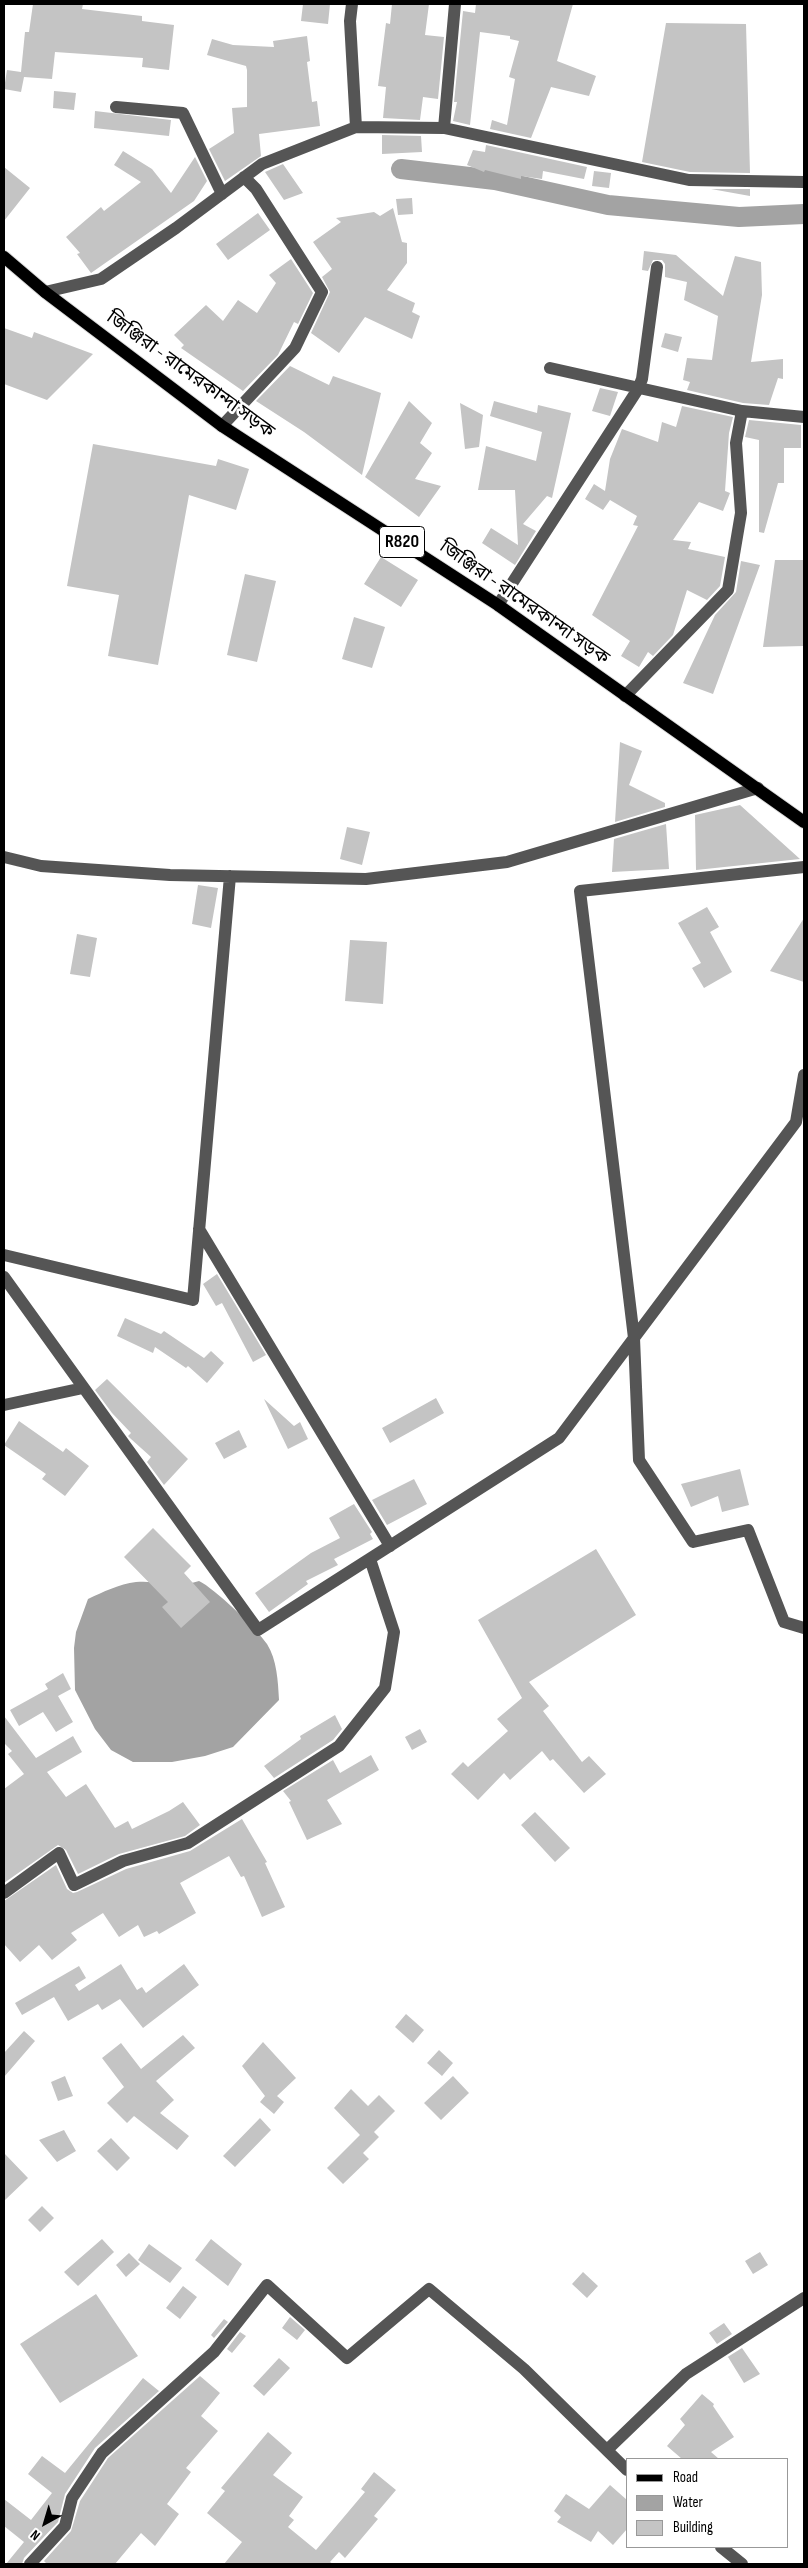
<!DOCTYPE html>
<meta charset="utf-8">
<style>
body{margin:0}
#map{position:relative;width:808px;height:2568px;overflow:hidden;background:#fff;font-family:"Sofia Sans Condensed",sans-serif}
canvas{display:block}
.frame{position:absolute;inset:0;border:5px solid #000;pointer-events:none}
.legend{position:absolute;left:626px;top:2458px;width:162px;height:90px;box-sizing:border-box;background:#fff;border:1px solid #999;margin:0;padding:6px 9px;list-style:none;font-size:15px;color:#000}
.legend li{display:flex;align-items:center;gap:10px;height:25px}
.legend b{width:25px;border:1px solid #999}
.north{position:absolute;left:20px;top:2498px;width:50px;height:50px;-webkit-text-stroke:4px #fff;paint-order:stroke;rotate:219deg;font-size:14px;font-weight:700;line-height:20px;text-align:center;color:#000}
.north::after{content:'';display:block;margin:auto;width:18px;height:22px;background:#000;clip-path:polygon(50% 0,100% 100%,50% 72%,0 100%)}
</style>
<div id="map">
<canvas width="808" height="2568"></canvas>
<div class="frame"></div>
<ul class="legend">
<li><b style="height:6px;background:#000"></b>Road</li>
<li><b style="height:14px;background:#a3a3a3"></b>Water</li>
<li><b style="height:14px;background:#c4c4c4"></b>Building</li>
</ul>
<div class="north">N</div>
</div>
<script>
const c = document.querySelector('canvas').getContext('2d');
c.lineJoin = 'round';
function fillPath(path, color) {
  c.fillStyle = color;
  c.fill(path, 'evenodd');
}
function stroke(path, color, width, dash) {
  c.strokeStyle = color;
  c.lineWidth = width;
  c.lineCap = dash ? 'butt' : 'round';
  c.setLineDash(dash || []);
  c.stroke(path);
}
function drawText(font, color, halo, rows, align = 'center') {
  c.font = font + ' "Sofia Sans Condensed","Noto Sans Bengali",sans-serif';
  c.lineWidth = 5;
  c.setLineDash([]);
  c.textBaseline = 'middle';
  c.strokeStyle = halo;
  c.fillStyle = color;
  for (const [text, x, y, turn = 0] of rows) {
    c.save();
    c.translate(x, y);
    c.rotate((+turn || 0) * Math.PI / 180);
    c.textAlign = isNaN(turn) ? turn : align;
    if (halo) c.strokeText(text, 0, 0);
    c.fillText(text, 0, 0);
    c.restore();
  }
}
fillPath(new Path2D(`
 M199,1581C214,1588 257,1629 267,1644C277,1660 278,1681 279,1700L233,1747L205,1756L172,1762H133L111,1750L95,1729L75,1690L74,1648L76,1632L88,1599C103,1592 119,1584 136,1582C159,1580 176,1589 199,1581Z`), '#a3a3a3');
stroke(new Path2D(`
 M401,169L495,180L608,205L739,217L804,214`), '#a3a3a3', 20);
fillPath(new Path2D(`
 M33,4H83L82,9L142,16V21L174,25L169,70L142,67L143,58L55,52L52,79L24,77L21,92L4,89L7,70L21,72L25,32H29Z
 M303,4H330L328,24L301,21Z
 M392,4H429L425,35L444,37L438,99L423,97L420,120L383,118L386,87L378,86L386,23L390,24Z
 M476,4H573L557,61L596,76L589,96L551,87L531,138L490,129L492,120L507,125L515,79L509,77L519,41L510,39V36L480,32L470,125L453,121L457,102H454L463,11L475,13Z
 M666,23L746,24L750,173L690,172L642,162Z
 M307,36L310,61L307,62L312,102L317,101L320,126L259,134L261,156L225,181L209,149L234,133L232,108L247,107V70L246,66L207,55L212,39L233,45L274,47L273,41Z
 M54,91L76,93L74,110L53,108Z
 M95,111L171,120L169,136L94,128Z
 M382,135L421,136L422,152L382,154Z
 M486,145L587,167L584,179L543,171L542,179L521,176V179L485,170L484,172L467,165L473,150L485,152Z
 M123,151L152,169L171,193L195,157L207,181L194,201L91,273L77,254L80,253L66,237L101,207L104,211L141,182L114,165Z
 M283,164L303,193L284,200L265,172Z
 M4,167L30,188L4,221Z
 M594,171L611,173L609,188L592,186Z
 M711,189H750V196Z
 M412,198L413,214L398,215L396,199Z
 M393,208L402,242L407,243V263L387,290L415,303L412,312L420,316L412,339L365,317L339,353L311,333L330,292L322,277L332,269L313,242L341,222L336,218L374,212L380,216Z
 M258,213L270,230L228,260L216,244Z
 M644,251L676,255L723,296L735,256L761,262L762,295L751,362L783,359V379L778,378L769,405L743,403L687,390L690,382L683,380L687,358L712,360L718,316L684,300L687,282L665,277V264L662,260H653L648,271L642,270Z
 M291,259L313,293L298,324L294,322L278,355L243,391L181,348L184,345L174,335L206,305L223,321L238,300L257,313L276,283L269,275Z
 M4,328L32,338L34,332L93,354L47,400L4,384Z
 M665,333L682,337L678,352L661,347Z
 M290,366L329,385L333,376L381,393L362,475L304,432L256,401Z
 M600,388L618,392L610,416L592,411Z
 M409,401L432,423L420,443L432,453L415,479L441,486L419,517L365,477Z
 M494,401L537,413L538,405L571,413L552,498L547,496L523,524L536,531L515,565L482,543L491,528L518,545L515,490H478L486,446L536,461L542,432L490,416Z
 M460,403L483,415L479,447L465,449Z
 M682,406L733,417L729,433L725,491L730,493L723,511L699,502L673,540L691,542L688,549L725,557L720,586L707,600L687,590L673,635L653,656L648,652L639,667L621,656L630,641L592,615L638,526L633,525L637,516L610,500L603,510L585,499L594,484L605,491L610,459L622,429L658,442L662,422L676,427Z
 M749,420L801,425V448H784V483H778L764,533L759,532V440L745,437Z
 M93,444L216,466L218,459L249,469L236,510L189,495L158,665L108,656L119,595L67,586Z
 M381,557L418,580L401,607L364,584Z
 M775,560H804V646L763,647Z
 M741,561L760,565L713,694L683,683L715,615L736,592Z
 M245,574L276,581L257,662L227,655Z
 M354,617L385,627L372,668L342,659Z
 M620,742L642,751L629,785L665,803V807L615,822Z
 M740,805L800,859L696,870L695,815Z
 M666,824L669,869L612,872L614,839Z
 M347,827L370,832L362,865L340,859Z
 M198,885L218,888L211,928L192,924Z
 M707,907L719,927L710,932L732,972L704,988L692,968L701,963L678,923Z
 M804,918V982L770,971Z
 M77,934L97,938L90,977L70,974Z
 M350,940L387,942L383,1004L345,1001Z
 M217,1274L266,1355L253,1362L222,1303L216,1306L203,1284Z
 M125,1318L161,1334L164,1331L204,1358L211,1351L224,1363L207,1383L188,1366L186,1368L155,1347L153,1353L117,1336Z
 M107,1379L188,1459L164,1485L147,1462L151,1457L131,1439L128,1436L131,1433L112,1413L95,1390Z
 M436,1398L444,1413L390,1443L382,1428Z
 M264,1399L294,1426L300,1422L308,1439L288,1449Z
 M19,1421L63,1452L66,1448L89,1466L65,1496L42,1479L46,1474L4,1445Z
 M239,1430L247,1447L224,1459L215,1443Z
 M740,1469L749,1505L722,1512L718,1496L691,1507L681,1484Z
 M414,1479L427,1504L387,1525L372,1500Z
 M354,1504L372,1532L370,1534L373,1539L334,1559L338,1565L306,1581L308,1584L269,1612L255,1593L311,1553L340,1538L329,1518Z
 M153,1528L191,1566L184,1573L210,1602L181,1628L162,1607L168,1602L124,1557Z
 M596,1549L636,1615L529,1682L549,1706L543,1711L582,1762L589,1756L606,1774L584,1793L553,1759L550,1761L542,1751L510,1780L504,1773L478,1800L451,1774L463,1762L468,1767L508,1731L497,1719L522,1698L478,1620Z
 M63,1673L71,1689L58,1696L73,1722L56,1732L43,1712L19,1726L10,1710L48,1689L45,1684Z
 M335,1715L342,1729L333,1740L274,1778L264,1766L301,1739L300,1736Z
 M4,1716L36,1758L73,1736L82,1752L47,1772L66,1797L86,1784L115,1828L128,1821L132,1829L169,1811L183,1802L200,1825L185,1836L119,1854L78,1874L66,1850L58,1845L4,1883V1789L24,1774L8,1754L12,1751L4,1743Z
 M420,1729L427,1742L412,1750L405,1737Z
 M371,1755L379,1770L327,1800L342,1824L307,1840L289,1802L291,1801L283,1791L333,1760L340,1773Z
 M535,1812L570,1848L555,1862L521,1825Z
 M242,1819L267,1862L265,1863L285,1907L262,1917L244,1876L241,1877L229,1856L180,1883L196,1913L159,1934L157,1931L144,1937L138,1925L119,1937L103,1913L71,1933L77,1940L52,1960L39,1945L20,1962L4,1944V1901L56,1865L67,1889L73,1893L77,1892L126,1869L190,1851Z
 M121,1964L137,1990L142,1987L146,1993L184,1964L199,1985L143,2028L120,1999L102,2010L98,2004L68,2021L54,1997L22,2015L15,2003L79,1966L86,1978L75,1985L79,1991Z
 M406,2014L424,2030L413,2043L395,2027Z
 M24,2031L35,2041L4,2077V2053Z
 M183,2035L195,2048L156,2081L174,2100L160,2113L189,2136L177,2150L134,2116L127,2123L107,2103L124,2087L102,2058L121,2043L141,2069Z
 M263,2042L296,2078L277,2096L284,2102L274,2114L260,2102L265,2096L242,2066Z
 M439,2050L453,2063L442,2076L427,2063Z
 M65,2076L73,2096L58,2101L51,2082Z
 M453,2076L469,2093L441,2120L424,2103Z
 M351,2089L368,2106L379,2095L395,2111L374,2132L379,2137L363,2153L369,2159L343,2184L327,2168L360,2135L334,2108Z
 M260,2118L271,2130L235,2167L223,2156Z
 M64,2130L76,2151L57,2162L39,2140Z
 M111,2138L130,2158L117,2171L97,2151Z
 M4,2153L28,2178L4,2201Z
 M42,2206L54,2218L40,2232L28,2220Z
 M102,2239L114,2252L78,2286L64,2272Z
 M211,2239L242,2264L228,2286L195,2260Z
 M149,2244L182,2268L170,2283L138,2260Z
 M760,2252L768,2265L753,2274L745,2261Z
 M129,2253L140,2264L126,2277L116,2265Z
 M583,2272L598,2286L587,2298L572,2284Z
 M183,2286L197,2297L180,2319L166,2308Z
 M96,2294L138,2356L60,2403L20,2344Z
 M290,2317L305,2330L297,2340L282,2328Z
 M224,2319L228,2322L214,2338L211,2335Z
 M724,2323L732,2334L717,2344L709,2333Z
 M240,2332L246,2336L232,2353L227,2349Z
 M742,2348L760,2374L744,2383L728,2357L726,2358Z
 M279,2358L290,2368L264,2396L253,2386Z
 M200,2376L220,2393L201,2416L218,2431L186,2468L191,2472L167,2504L179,2514L155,2546L141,2533L115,2564H47L44,2561L71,2531L80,2501L108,2458Z
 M143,2378L159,2391L95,2448L65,2494L58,2522L24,2558L22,2564H6L24,2542L4,2526V2499L31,2520L52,2493L28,2474L42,2456L65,2473Z
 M702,2394L714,2404L713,2406L734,2437L711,2452L719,2459H682L667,2446L685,2425L680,2419Z
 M268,2432L292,2453L273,2475L303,2497L289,2516L294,2520L288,2527L316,2550L365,2492L361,2489L374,2472L396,2490L374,2516L378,2519L345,2558L339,2552L330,2562L333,2564H224L242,2542L207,2513L225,2491L221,2488Z
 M610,2485L627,2500V2529L613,2545L598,2531L591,2542L557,2522L561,2517L554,2511L566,2494L589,2509Z`), '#c4c4c4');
const major = new Path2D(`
 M4,257L45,292L222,426L498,605L804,822`);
stroke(major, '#dbdbdb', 14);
stroke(new Path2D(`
 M352,4L350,21L356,127
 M116,107L183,113L222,194
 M444,128L455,4
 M45,292L101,279L176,228L262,164L356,127L444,128L689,180L804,182
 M550,368L742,411L736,443L741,513L728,590L625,696
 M742,411L804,417
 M222,426L295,348L322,292L256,189L244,177
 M498,605L638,389L642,379L657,267
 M4,857L41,866L170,875L366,879L507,862L758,788
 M804,867L580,891L634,1338L639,1460L693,1542L748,1530L784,1622L804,1628
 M199,1229L390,1546
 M4,1255L193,1300L230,876
 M4,1277L258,1630L559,1438L796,1122L804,1075
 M4,1405L83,1388
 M4,1893L59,1853L74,1885L123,1861L188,1843L339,1746L385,1688L394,1632L370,1559
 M607,2450L686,2374L804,2298
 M721,2547L742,2564
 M30,2564L65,2526L72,2498L102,2453L214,2352L267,2285L347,2358L429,2289L524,2369L627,2470`), '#555', 12);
stroke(major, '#000', 12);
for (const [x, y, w] of [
 [402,542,45]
]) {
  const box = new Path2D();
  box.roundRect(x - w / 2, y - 15.5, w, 31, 4);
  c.fillStyle = '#fff';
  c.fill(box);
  stroke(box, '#000', 1);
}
drawText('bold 18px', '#000', null, [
 ["R820",402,542]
]);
drawText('19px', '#000', '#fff', [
 ["জিঞ্জিরা - রামেরকান্দা সড়ক",190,375,36],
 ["জিঞ্জিরা - রামেরকান্দা সড়ক",524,603,35]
]);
</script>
